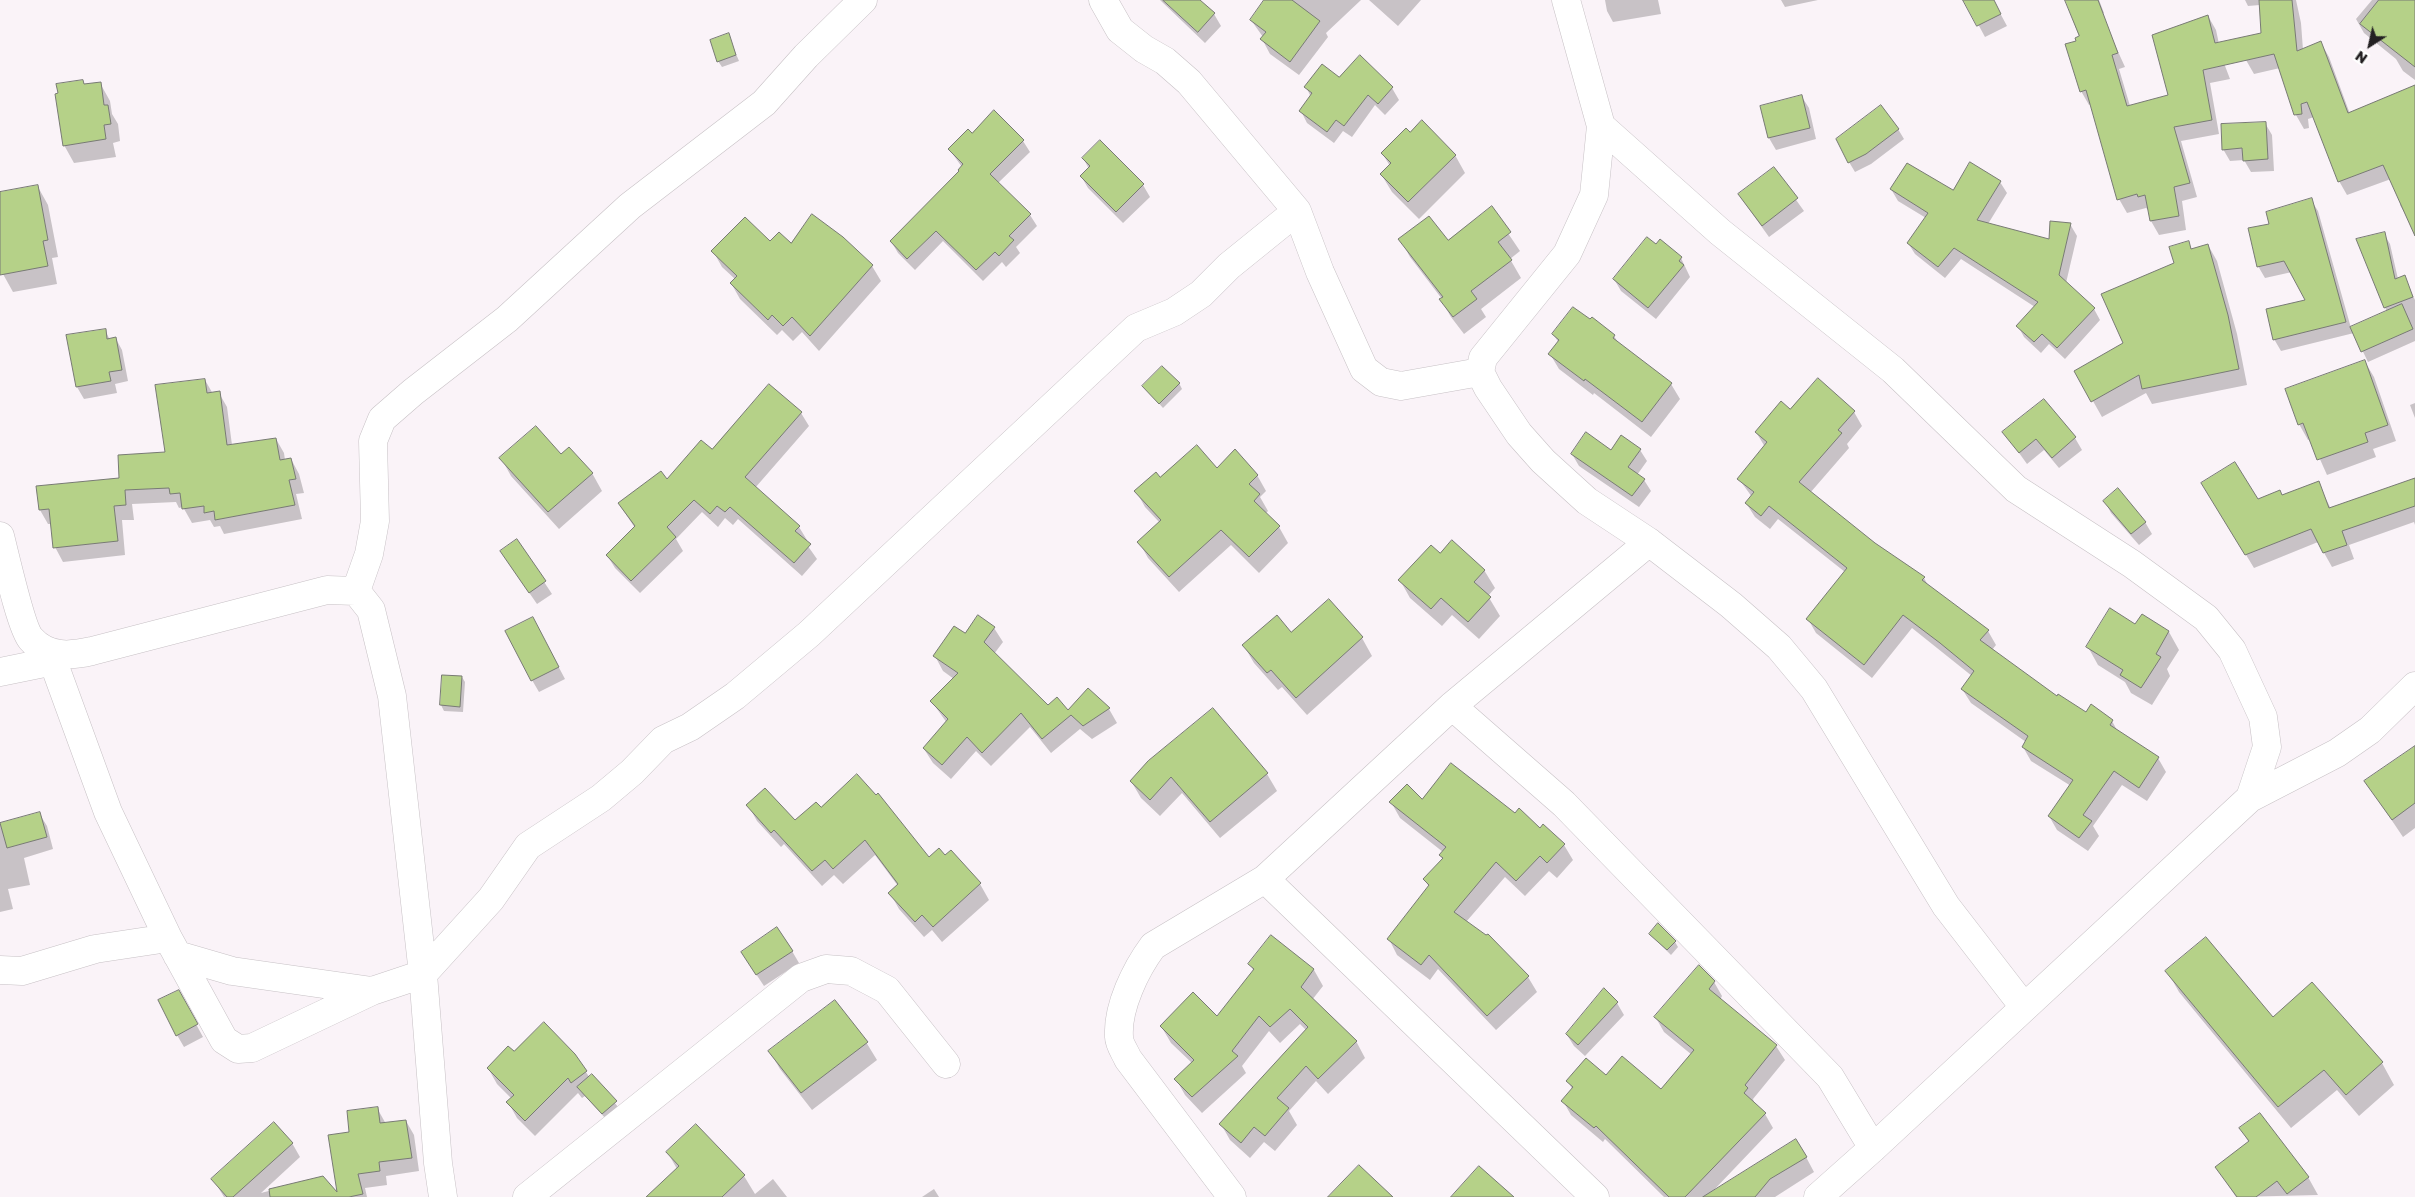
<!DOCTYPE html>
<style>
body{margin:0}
#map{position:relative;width:2415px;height:1197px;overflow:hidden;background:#faf3f8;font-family:"Golos Text",sans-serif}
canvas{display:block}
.north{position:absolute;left:2345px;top:20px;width:50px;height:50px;-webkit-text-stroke:4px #fff;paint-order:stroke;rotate:215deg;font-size:14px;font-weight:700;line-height:20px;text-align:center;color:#232022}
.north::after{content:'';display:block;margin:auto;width:18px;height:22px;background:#232022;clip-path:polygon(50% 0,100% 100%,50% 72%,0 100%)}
</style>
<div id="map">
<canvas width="2415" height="1197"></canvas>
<div class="north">N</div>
</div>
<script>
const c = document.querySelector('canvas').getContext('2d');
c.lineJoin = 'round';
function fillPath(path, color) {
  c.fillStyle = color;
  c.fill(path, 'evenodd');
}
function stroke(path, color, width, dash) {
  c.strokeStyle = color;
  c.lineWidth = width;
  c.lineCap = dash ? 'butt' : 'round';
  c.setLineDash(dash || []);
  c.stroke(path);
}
fillPath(new Path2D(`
 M1160,0H1199L1214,14L1221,26L1205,43Z
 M1266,0H1361L1326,33L1328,37L1299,75L1270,54L1262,39L1263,37L1251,20Z
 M1369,0H1421L1398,26Z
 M1605,0H1658L1661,14L1613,22L1607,11Z
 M1781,0H1818L1785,7Z
 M1965,0H1993L2007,26L1985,37Z
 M2066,0H2099L2104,13L2076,22Z
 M2245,0H2296L2301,23L2303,50L2321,43L2329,57L2350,114L2415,108V231L2400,205L2401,202L2391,179L2347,195L2339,181L2314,117L2308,119L2309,128L2304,129L2296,115L2280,68L2254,74L2246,60L2263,34L2260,5L2248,6Z
 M2372,0H2415V80L2403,71L2396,59L2364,33L2356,19Z
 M2208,16L2216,30L2222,58L2230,79L2210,83L2219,134L2181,141L2197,197L2182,201L2186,230L2159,235L2151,221L2149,210L2146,208L2127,213L2119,199L2091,104L2089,105L2081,91L2110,34L2125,67L2119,69L2130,106L2170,96Z
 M728,35L739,61L722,67L718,61Z
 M1360,57L1392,88L1399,100L1385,115L1375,105L1352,137L1343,131L1334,143L1307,123L1301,111L1311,97L1306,87L1339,78Z
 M100,83L110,101L112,114L118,124L120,141L113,143L116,157L74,163L64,145L85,85Z
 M1802,97L1809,108L1816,139L1776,150L1769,138L1761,107Z
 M2265,123L2272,135L2274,171L2251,172L2244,160L2230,161L2223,149Z
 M1898,129L1904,139L1871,164L1855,172L1849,162Z
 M972,134L1023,141L1030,152L998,183L1030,215L1037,226L1016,247L1020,253L1006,267L1002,262L983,281L943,241L915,270L898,253L891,241L960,172L962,167L949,149Z
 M1410,134L1455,155L1465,173L1419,219L1392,192L1381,174L1390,166L1382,153Z
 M1083,158L1143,185L1150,197L1123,223L1088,188L1081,176L1089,169Z
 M1774,169L1804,211L1769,237L1739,195Z
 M2000,182L2007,193L1988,224L2050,240L2070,224L2077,236L2066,283L2094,309L2100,320L2065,359L2049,344L2041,353L2024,337L2018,326L2035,307L1961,259L1945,278L1915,254L1908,243L1926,218L1898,201L1891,189L1953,192Z
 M38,187L48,205L58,257L52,258L57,284L13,292L3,274L0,259V194Z
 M2311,200L2318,211L2351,328L2387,312L2358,240L2384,234L2390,244L2398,279L2404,277L2415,300V341L2368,362L2354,333L2281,351L2274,339L2307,301L2292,272L2265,278L2258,266L2271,225Z
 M1491,208L1520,251L1510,259L1521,278L1481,309L1486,317L1464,334L1451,317L1441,300L1442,299L1410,257L1400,239L1447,242Z
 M770,243L791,245L872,266L881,281L819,351L802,332L793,341L782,330L777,335L740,299L731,283L735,279L722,267L713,251Z
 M2188,243L2192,250L2208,245L2217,261L2237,334L2247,385L2152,404L2146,393L2102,417L2076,371L2125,344Z
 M1657,246L1681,258L1690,277L1656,319L1621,291L1614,279Z
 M1592,319L1614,336L1619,344L1671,384L1680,399L1651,437L1594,393L1593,395L1559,369L1550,354L1559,343L1553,334Z
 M105,330L110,340L116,339L122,350L128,381L115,384L117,393L84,399L77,387L68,336Z
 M2365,362L2374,377L2396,441L2373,449L2376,457L2327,475L2311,439L2308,440L2299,424Z
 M205,380L213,394L219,393L227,407L232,445L276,439L284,453L285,460L291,459L299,474L304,493L296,494L302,519L224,534L220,526L214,527L210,520L192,523L183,507L179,508L176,502L132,504L134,520H122L125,555L63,562L55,547L52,524H48L40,510L121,479L166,454Z
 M1818,380L1854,412L1862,426L1847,444L1849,448L1810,493L1874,544L1924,578L1929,587L1988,631L1996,645L1992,650L2057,697L2086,714L2112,721L2118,732L2158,758L2166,772L2147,801L2122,785L2093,826L2099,836L2088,851L2057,830L2049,816L2071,786L2031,761L2023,747L2026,742L1971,703L1962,689L1972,676L1912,628L1872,678L1816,633L1808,619L1845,572L1778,519L1770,529L1755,517L1746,503L1752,497L1739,479L1765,447L1756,432L1790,411Z
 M1179,383L1182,389L1163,408L1144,387Z
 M2044,400L2075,438L2082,450L2059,468L2044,450L2027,464L2004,432Z
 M2415,403V418L2410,405Z
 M801,413L809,426L755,488L799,527L807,540L805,542L817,559L802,576L738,519L733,525L725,518L718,527L702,512L676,539L683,551L640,593L615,568L607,555L635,528L619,504L667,481L712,451Z
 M1640,450L1647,461L1637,475L1644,480L1651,491L1639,507L1579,466L1572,454Z
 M561,456L592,473L602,491L559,529L511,476L501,458Z
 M1217,470L1257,475L1266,491L1260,497L1268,511L1265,514L1279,527L1288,543L1259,573L1231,545L1179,592L1148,558L1139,542L1160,523L1145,507L1136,491Z
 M2415,480V525L2414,522L2349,545L2354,559L2332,567L2318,542L2254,568L2211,497L2257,500L2282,496L2318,483L2331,509Z
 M2105,501L2145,522L2152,534L2139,545L2111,513Z
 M517,541L552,594L537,604L501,552Z
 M1440,555L1484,570L1495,588L1488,596L1500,616L1479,639L1452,615L1442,626L1410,598L1400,580Z
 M1328,600L1362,638L1372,656L1307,715L1282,687L1278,690L1254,663L1244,646L1291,633Z
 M2142,615L2169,632L2179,650L2167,669L2170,676L2152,705L2131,693L2125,682L2098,665L2088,647L2136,626Z
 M994,628L1003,642L994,654L1048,706L1068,712L1088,690L1109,709L1117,723L1092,739L1080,729L1051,753L1030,727L991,766L976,751L951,779L933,763L924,749L947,723L932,702L954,679L943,671L935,656L965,635Z
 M539,630L565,679L539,692L532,680Z
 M462,677L465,682L463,712L444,711L441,705Z
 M1213,710L1267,774L1277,791L1220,838L1182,793L1160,816L1141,798L1131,781Z
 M2415,747V828L2403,837L2366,782Z
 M1423,801L1515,815L1540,830L1543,826L1564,845L1573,860L1557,878L1549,871L1525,896L1505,877L1466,922L1486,937L1488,935L1528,977L1537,992L1496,1030L1438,969L1430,980L1397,955L1389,939L1429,887L1424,879L1443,860L1440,855L1443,852L1400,818L1391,802Z
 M748,805L795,822L820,808L929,859L945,856L951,851L980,884L989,900L942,942L932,930L924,937L899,909L890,893L898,886L875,855L843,884L834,875L822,886L784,844L781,847L757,821Z
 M39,813L47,826L53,849L24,858L30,885L8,889L13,909L0,912V823Z
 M1651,935L1675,942L1678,947L1671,955Z
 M1271,937L1314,970L1323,986L1312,1000L1356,1041L1365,1058L1328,1094L1316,1081L1289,1111L1297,1125L1275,1151L1264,1142L1250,1158L1230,1140L1221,1124L1306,1030L1300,1024L1280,1043L1269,1031L1242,1066L1246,1073L1202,1113L1185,1095L1176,1079L1192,1063L1171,1043L1161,1026L1217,1018L1254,972L1250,964Z
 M792,951L799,963L764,986L742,953Z
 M2167,971L2272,1019L2312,984L2382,1063L2394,1085L2359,1116L2337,1090L2291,1128L2179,992Z
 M1714,982L1722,996L1720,1000L1776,1046L1785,1060L1753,1099L1755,1105L1765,1114L1773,1128L1712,1192L1806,1157L1814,1172L1775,1197H1664L1605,1139L1603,1142L1571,1115L1563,1101L1572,1089L1568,1081L1606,1077L1661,1091L1692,1055L1664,1032L1656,1018Z
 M1604,990L1617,1003L1624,1015L1585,1056L1574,1046L1567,1035Z
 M178,991L203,1037L184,1047L177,1035Z
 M866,1042L877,1060L812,1110L780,1069L770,1052Z
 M514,1053L574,1055L590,1078L592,1076L619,1108L606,1119L585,1096L582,1098L578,1093L535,1136L517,1118L508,1102L512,1099L497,1084L488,1068Z
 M377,1108L386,1124L406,1121L414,1135L419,1171L386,1176L387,1185L365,1188L367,1197H224L213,1179L292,1143L300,1157L261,1193L322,1177L339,1196L351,1133Z
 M696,1125L744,1176L755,1194L773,1179L787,1197H648L677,1169L668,1153Z
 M2241,1129L2308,1177L2318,1195L2236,1197L2216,1167L2249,1143Z
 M934,1189L939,1197H922Z`), '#0003');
const building = new Path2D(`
 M1163,0H1200L1215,13L1198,32Z
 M1264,0H1292L1320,21L1290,62L1260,39L1266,32L1250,20Z
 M1963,0H1994L2001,14L1977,26Z
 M2065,0H2098L2118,53L2112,55L2127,106L2168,95L2152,35L2208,15L2215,43L2261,33L2259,0H2292L2297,51L2321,41L2348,113L2415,85V236L2383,165L2338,182L2307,102L2301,104L2302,114L2294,115L2274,54L2203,70L2212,120L2174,127L2190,183L2174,187L2179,216L2150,221L2145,195L2138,197L2137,194L2117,200L2086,90L2080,92L2065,44L2076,41L2075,38L2079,36Z
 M2379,0H2415V67L2360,24Z
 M729,33L736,55L717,62L710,40Z
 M1360,55L1393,87L1378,104L1368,95L1344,126L1336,120L1327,132L1299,111L1312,93L1304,87L1322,64L1339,77Z
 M83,80L84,84L101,82L104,105H108L111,124L104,125L106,139L63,146L55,94L58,93L56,84Z
 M1802,95L1810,128L1768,138L1760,106Z
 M1881,105L1899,129L1866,154L1848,163L1836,139Z
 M994,110L1024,140L990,174L1031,214L1009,236L1014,240L999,256L995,252L976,270L936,231L907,259L890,241L959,171L958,170L963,164L948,149L968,129L972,133Z
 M1422,120L1456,155L1408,202L1380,174L1391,163L1381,153L1406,128L1410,132Z
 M2266,122L2268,159L2243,161L2242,148L2222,150L2221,124Z
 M1100,140L1144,184L1116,212L1080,176L1090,166L1082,158Z
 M1970,162L2001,181L1977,220L2049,239L2050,221L2071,223L2059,275L2095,308L2057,348L2042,334L2034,342L2016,326L2038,302L1954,248L1938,267L1907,243L1928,213L1890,189L1907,163L1953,190Z
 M1774,167L1798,198L1762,226L1738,194Z
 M38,185L48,240L43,241L48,266L0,275V192Z
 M2312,198L2346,322L2273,340L2266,309L2305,300L2284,261L2257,267L2248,228L2269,224L2266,212Z
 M1492,206L1511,232L1498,242L1512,260L1471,291L1477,299L1453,317L1439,299L1443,297L1398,239L1429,216L1448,240Z
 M812,214L843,237L873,265L810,336L792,317L783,326L772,315L768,320L730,283L737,276L711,251L745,217L770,241L779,232L791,243Z
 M2385,232L2395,279L2405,275L2413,297L2384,308L2356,239Z
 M1647,237L1656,244L1660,239L1682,257L1679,261L1684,265L1648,308L1613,279Z
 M2189,241L2191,249L2208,244L2228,315L2239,369L2142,389L2139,375L2091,402L2074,371L2123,343L2101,294L2174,263L2169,247Z
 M2402,304L2413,329L2361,352L2350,327Z
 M1573,307L1590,319L1592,317L1615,335L1613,338L1672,383L1642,422L1585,379L1584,381L1548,354L1559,340L1552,334Z
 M106,329L107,339L116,337L122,370L109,372L111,381L76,387L66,335Z
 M2365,360L2388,425L2365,433L2368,442L2317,460L2303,423L2298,425L2285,389Z
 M1162,366L1180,383L1159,404L1142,386Z
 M1818,378L1855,411L1838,430L1842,433L1799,482L1875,543L1925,577L1922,580L1989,630L1980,640L2057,696L2058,694L2086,712L2091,704L2113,720L2110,725L2159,757L2139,788L2114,771L2083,815L2092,821L2079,838L2048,816L2073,780L2022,747L2028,736L1961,689L1974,671L1940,643L1903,615L1864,665L1806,619L1847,568L1769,506L1761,516L1745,503L1754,492L1737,479L1767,442L1755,432L1781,401L1790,409Z
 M205,379L207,393L220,391L227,445L276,438L280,460L291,458L296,479L289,480L295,505L215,520L214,511L204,513V506L182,509L180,493L170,494L169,488L125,490L126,505L114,506L118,541L53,548L49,509L39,510L36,486L119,478L118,455L165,452L155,385Z
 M769,384L802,412L745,477L800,526L795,531L811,544L794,563L730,507L725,512L717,506L710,514L694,500L667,527L676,537L631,581L606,555L635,526L618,503L661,471L667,479L701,440L712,449Z
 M2044,399L2076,437L2052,458L2036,439L2019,453L2002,432Z
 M536,426L561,454L569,447L593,473L548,512L499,458Z
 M1586,432L1611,450L1621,435L1641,449L1628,467L1645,479L1632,496L1571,454Z
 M1197,445L1217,468L1235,449L1258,475L1249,484L1260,494L1254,501L1280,526L1249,557L1221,530L1169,577L1137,542L1161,520L1134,491L1156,472L1160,477Z
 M2235,462L2258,499L2280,490L2282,495L2319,481L2329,508L2415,478V506L2342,531L2347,545L2323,553L2311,529L2245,555L2201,483Z
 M2118,488L2146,522L2131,534L2103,501Z
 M517,539L546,581L529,593L500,551Z
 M1452,540L1485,570L1474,582L1491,597L1468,622L1441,598L1431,609L1398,580L1431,545L1440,553Z
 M1329,599L1363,637L1296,698L1271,670L1267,673L1242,645L1277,615L1291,632Z
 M2110,608L2135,624L2142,614L2169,631L2156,654L2161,657L2141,688L2120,675L2123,670L2086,647Z
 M978,615L995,627L984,642L1048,705L1057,697L1068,710L1088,688L1110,708L1083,726L1071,715L1042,739L1021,713L982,753L967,737L942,765L923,748L948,719L930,701L958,673L933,656L954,626L965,633Z
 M533,617L559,667L531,681L505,631Z
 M442,675L462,676L460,707L440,705Z
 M1213,708L1268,773L1210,822L1171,777L1150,800L1130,781L1148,761Z
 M2415,746V803L2392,820L2364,781Z
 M1451,763L1515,813L1519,808L1540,828L1543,824L1565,844L1547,863L1540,856L1516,881L1496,862L1454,912L1486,935L1488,934L1529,976L1487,1016L1429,955L1421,965L1387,939L1429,885L1423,879L1443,858L1439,855L1446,847L1389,802L1407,784L1422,799Z
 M857,774L876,795L878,793L929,857L939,848L945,855L951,850L981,883L933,927L922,915L915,922L888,893L898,884L865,840L833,869L825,860L812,871L774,830L771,833L746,805L765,788L795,820L816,802L821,807Z
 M40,812L47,837L7,848L0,823Z
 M1658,923L1676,941L1667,950L1649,934Z
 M777,927L793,951L756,975L741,952Z
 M1271,935L1314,969L1301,987L1357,1041L1318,1079L1306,1066L1277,1098L1289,1108L1265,1136L1254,1127L1241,1143L1219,1124L1308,1027L1290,1009L1270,1027L1259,1016L1232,1051L1238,1056L1192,1097L1174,1079L1194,1060L1160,1026L1193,992L1217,1016L1254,969L1248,964Z
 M2206,937L2273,1017L2312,982L2383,1062L2346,1095L2324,1070L2278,1107L2165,971Z
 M1699,965L1715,981L1709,989L1777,1045L1745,1085L1748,1088L1744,1093L1766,1113L1685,1197H1669L1596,1126L1594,1128L1561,1101L1573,1087L1566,1081L1586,1058L1606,1075L1622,1056L1661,1089L1694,1050L1654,1017Z
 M1604,988L1618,1002L1578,1045L1566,1034Z
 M179,990L198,1024L176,1036L158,1000Z
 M835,1000L868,1042L801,1093L768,1051Z
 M544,1022L575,1054L587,1071L571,1083L568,1078L525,1121L506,1102L514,1095L487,1068L508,1046L514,1051Z
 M592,1074L617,1101L602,1114L577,1087Z
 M378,1107L380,1123L406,1120L412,1158L379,1162L380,1171L358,1174L363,1194L349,1197H270L269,1189L323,1176L337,1192L328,1135L349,1132L347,1111Z
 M2260,1113L2309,1177L2287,1194L2277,1181L2256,1197H2237L2215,1167L2249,1141L2239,1128Z
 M274,1122L293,1143L233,1197H227L211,1179Z
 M696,1124L745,1175L722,1197H646L679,1166L666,1152Z
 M1796,1139L1807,1157L1770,1179L1755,1197H1703Z
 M1359,1165L1393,1197H1328Z
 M1479,1166L1514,1197H1451Z`);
fillPath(building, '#b5d188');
stroke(building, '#787a74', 1);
const minor = new Path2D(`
 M1103,0L1120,30L1144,49L1165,61L1189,82L1297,211L1320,272L1364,369L1381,382L1401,386L1480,372
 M1566,0L1601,126L1594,195L1567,254L1483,358L1480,372L1488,388L1519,434L1543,461L1587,501L1649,542L1731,605L1779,647L1814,689L1946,906L2024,1007
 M1601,126L1720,232L1893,370L2016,489L2132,564L2206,618L2232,650L2263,717L2267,747L2250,798
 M0,536C5,555 21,628 31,639C48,658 70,656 92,651L327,590L356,591L371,610L392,696L423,974L438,1163L443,1197
 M356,591L369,554L375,521L373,441L382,419L413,392L507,319L630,206L764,103L806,56L863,0
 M50,653L108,812L168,938L224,1040L238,1049L252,1048L372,991L423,974L491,899L528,846L601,798L632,772L663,740L690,727L735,696L809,634L1136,328L1174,312L1201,294L1229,266L1297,211
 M0,672L54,661
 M1452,706L1564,804L1830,1077L1873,1148
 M1265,879L1595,1197
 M177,955L232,971L372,991
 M0,970L22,971L95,949L168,938
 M527,1197L801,978L826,969L851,971L887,990L946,1064
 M1232,1197L1128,1059C1125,1052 1119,1044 1119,1037C1117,1007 1136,969 1153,946L1265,879L1452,706L1649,542
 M1818,1197L1873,1148L2250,798L2337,753L2370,730L2415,686`);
stroke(minor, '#c7c1c5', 29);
stroke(minor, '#fff', 28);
</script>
